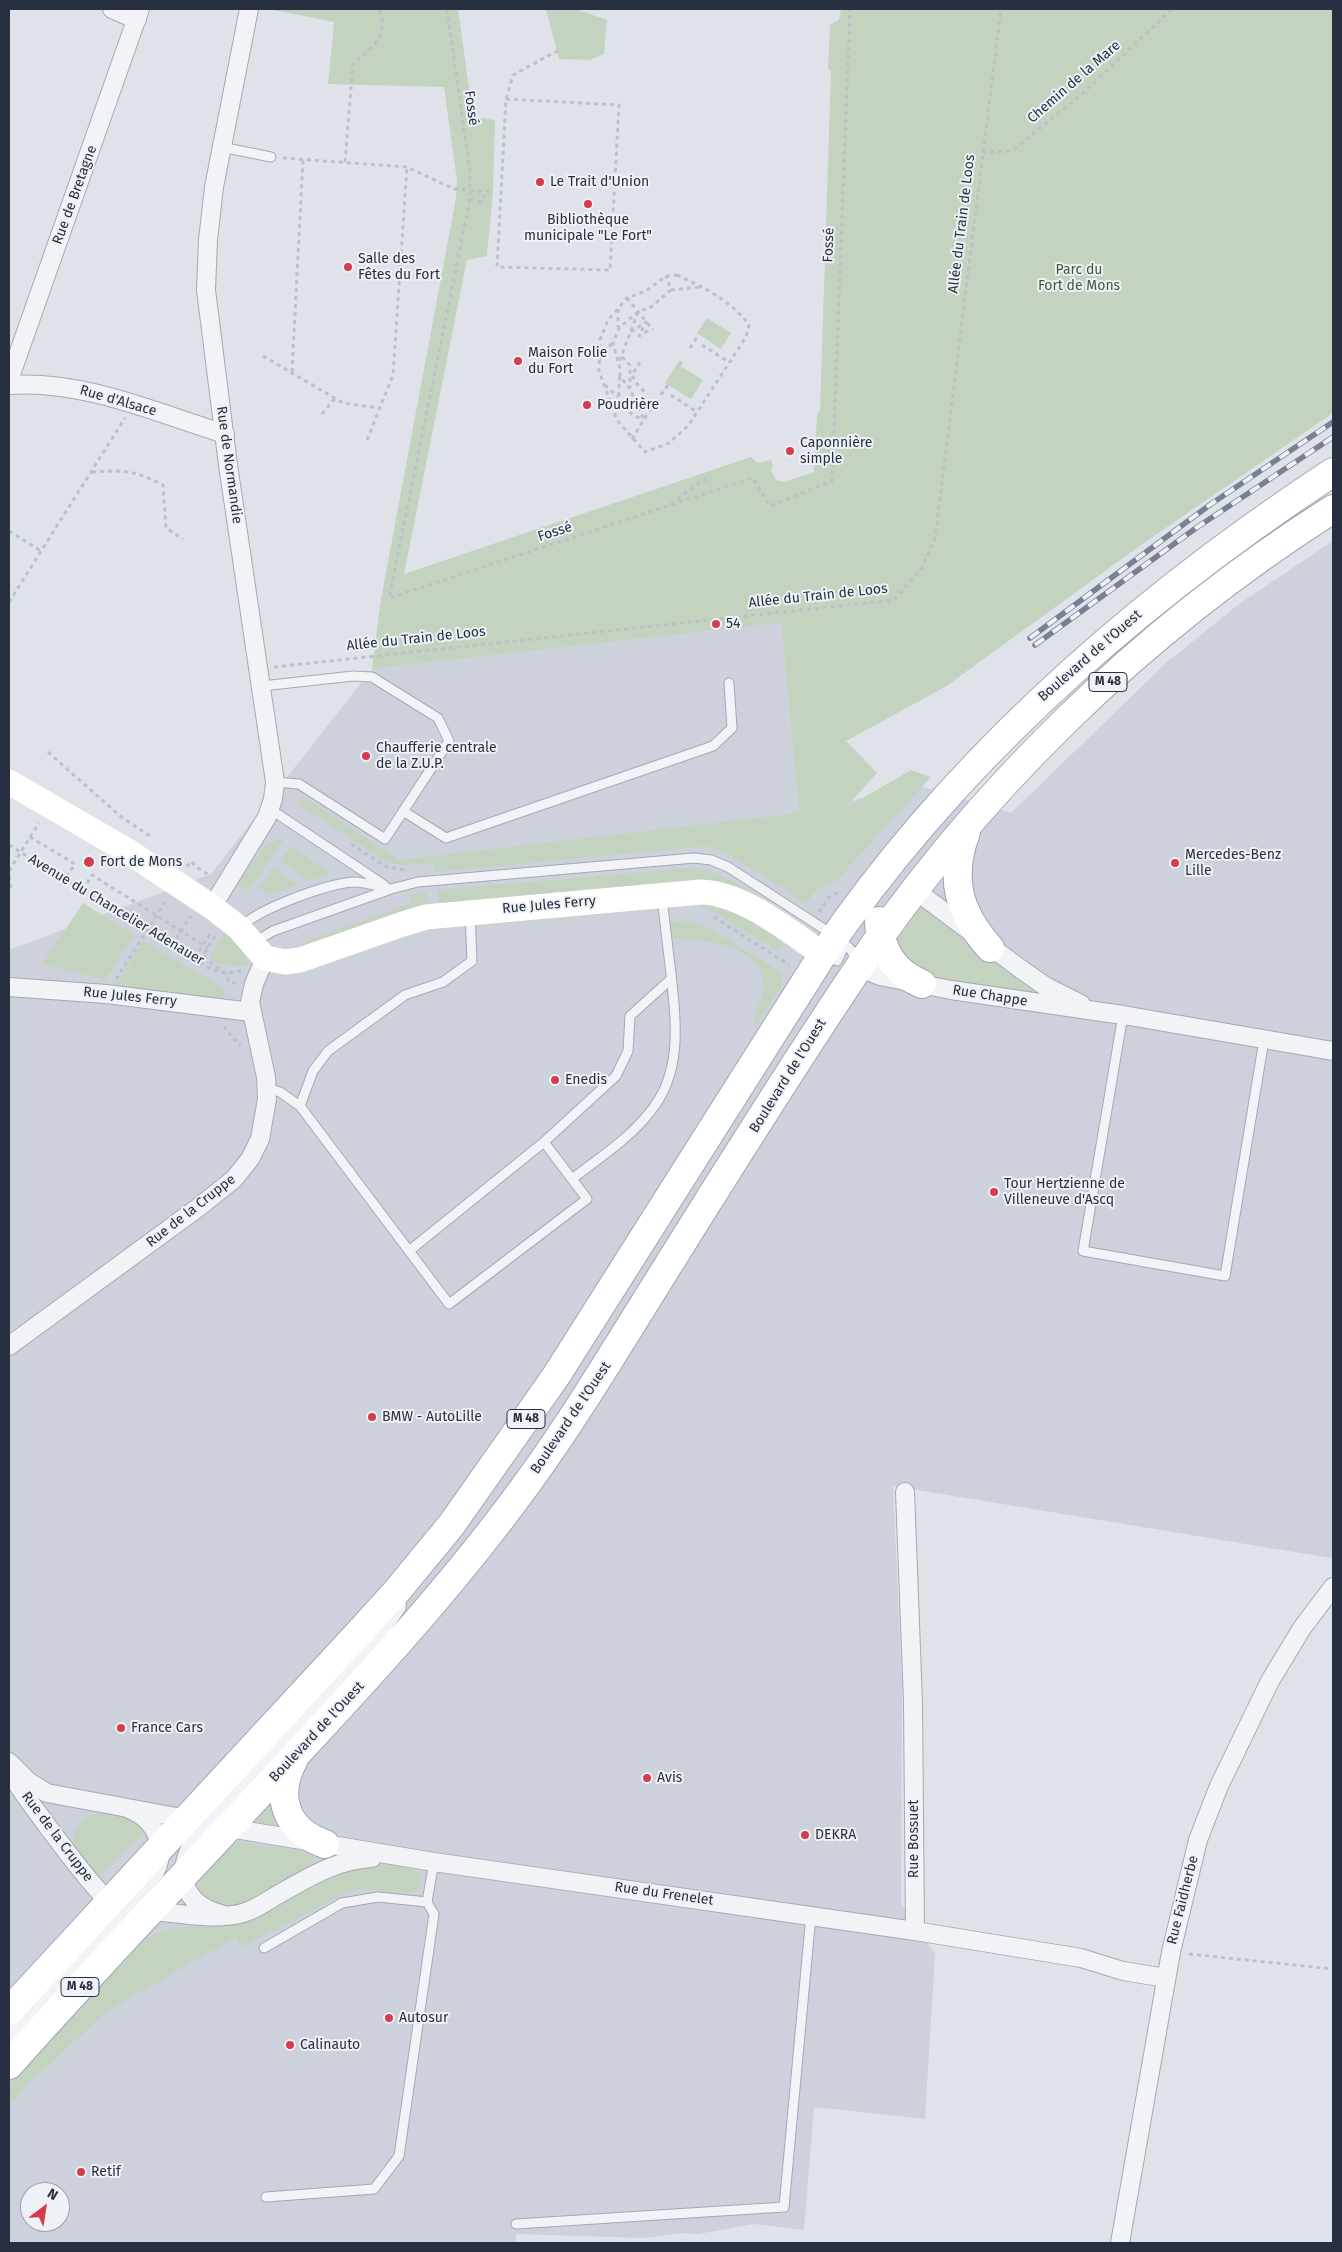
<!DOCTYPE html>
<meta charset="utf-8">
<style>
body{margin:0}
#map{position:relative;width:1342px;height:2252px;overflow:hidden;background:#dfe2e9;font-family:"Fira Sans",sans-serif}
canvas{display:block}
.frame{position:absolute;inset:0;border:10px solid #272f40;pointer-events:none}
.north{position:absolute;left:20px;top:2182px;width:50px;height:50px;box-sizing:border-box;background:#eef1f6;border:1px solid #9ea3ad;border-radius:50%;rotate:31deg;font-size:14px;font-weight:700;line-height:20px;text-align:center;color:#272f40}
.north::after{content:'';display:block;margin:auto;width:18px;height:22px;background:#d43d4d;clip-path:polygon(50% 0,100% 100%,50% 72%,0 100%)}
</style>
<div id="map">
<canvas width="1342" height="2252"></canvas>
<div class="frame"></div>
<div class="north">N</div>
</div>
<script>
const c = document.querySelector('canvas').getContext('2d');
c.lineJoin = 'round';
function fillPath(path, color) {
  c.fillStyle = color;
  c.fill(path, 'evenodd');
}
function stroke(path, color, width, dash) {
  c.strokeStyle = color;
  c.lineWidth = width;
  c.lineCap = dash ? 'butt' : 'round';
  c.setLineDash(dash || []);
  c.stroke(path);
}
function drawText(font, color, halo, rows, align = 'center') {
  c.font = font + ' "Fira Sans",sans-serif';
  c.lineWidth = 4;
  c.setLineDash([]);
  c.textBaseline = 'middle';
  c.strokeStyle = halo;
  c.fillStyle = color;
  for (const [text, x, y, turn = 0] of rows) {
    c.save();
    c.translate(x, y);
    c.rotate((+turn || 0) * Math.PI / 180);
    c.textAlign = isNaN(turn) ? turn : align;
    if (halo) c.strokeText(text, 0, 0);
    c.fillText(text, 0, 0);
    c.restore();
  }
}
fillPath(new Path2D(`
 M1333,541V1556L1331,1558L893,1486L902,1685L901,1903L935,1954L925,2119L814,2107L804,2230L754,2224L698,2234L683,2233L644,2238L516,2234V2243H9V950L211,874L372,669L781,623L799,813L916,785L1011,813L1166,663L1239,604ZM30,2192H60V2222H30Z`), '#ccd1db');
fillPath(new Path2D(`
 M268,9H458L473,117L495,120L493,192L487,256L467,260L404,574L751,457L758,463L771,460L773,466L771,470L776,480L784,482L814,472L817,414L820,411L831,71L828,69L830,25L839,20L841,9H1333V413L1141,545L945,687L846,741L877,773L844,809L911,770L931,777L836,881L815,891L807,903L802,901L725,852L706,846L435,872L434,863L404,865L389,863L297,804L302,796L399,860L799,813L781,623L372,669L381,599L456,198L457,180L444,87L328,84L334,22Z
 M546,9H576L607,20L604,54L589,60L559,59Z
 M707,318L731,333L721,349L697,333Z
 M677,364L703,380L691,399L665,383Z
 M285,838L248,891L237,884L267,844Z
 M291,846L327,871L328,875L309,881L280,861Z
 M274,868L298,885L269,895L259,888Z
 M690,868C728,872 759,897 791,917L732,886L439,907L437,890Z
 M426,892L428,907L303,949L300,943L412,903L410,895Z
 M686,901L719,903L784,939L777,951L709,909L700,906H686Z
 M83,903L134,935L105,980L42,964Z
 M649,904L650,910L479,926L478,920Z
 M922,904L1050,1000L926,979L910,971L894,944Z
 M690,921L711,929L779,971L782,984L757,1024L754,1022C754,1010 763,1001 764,989C766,943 701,941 671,937L669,922Z
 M227,928L242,943L248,966L220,965L209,957Z
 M143,941L224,988L223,1003L113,990Z
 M274,1801L282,1829L256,1828L255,1823Z
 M101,1813C117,1814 135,1817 143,1832L101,1877C94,1870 84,1863 78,1854C65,1835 83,1816 101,1813Z
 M235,1842L308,1852L314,1857L313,1868L248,1905C228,1910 211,1905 198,1888L199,1882Z
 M361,1864C374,1864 420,1862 420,1879C420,1884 418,1889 413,1891C403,1896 378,1889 367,1889C360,1889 354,1891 347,1892L242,1947L236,1937L106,2012L26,2086L9,2107V2086L57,2031L137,1948L151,1936L169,1929L248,1920L337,1871Z`), '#c3d3bf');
const service = new Path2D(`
 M221,147L271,157
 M262,686L353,676L372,677L438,718L449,741L385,839L299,784L275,782
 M270,809L384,885
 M403,811L446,838L713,746L732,728L729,683
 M240,928C257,909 327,884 353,882C365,882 378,886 390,889
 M253,943L273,931L391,889L418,882L694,858L711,860L728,867L807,918L841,940L851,950L857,962
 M837,961L845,944
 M1123,1015L1083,1251L1225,1276L1264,1040
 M267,1088L280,1092L300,1106L449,1304L587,1199L544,1142
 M300,1106L313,1071L328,1051L405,995L443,982L472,961L470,913
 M572,1179C599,1158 629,1139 650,1112C683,1072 676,1022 671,974C668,948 665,923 662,898
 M409,1251L544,1142L616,1076L628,1051L630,1016L671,979
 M264,1948L342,1903L378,1897L427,1902
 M266,2197L374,2189L399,2156L434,1914L427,1902L434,1862
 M516,2224L784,2207L811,1915`);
const minor = new Path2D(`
 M112,9L137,20
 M9,380L140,9
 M9,385C84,380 154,412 225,434
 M915,890L1022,970L1045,986L1081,1004
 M212,907L267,817L273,799L275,782L228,465L206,290L208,240L214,187L249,9
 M859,967L880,976L951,990L1123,1015L1333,1051
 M9,987L106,994L251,1012
 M9,1346L199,1207L234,1179L250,1159L260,1139L267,1099L266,1077L250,1002L254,984L265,958
 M905,1492L913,1702L915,1931L1081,1958L1123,1971L1166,1978
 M9,1762L29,1782L47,1793L187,1819
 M11,1774C22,1793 36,1810 48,1827C68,1853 86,1879 109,1902
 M229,1828L434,1862L915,1931
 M151,1911C180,1913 214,1921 243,1913C254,1910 264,1903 274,1897C306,1879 334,1860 372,1858
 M224,1915C188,1906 174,1882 191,1846L369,1646L397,1606
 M9,2038L155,1872C169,1843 153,1816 123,1807
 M1120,2243L1171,1952L1198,1840L1219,1786L1270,1681L1302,1628L1333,1587`);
const primary = new Path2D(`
 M966,832C949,878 958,912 990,948
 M879,921C880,951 895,973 922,984
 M294,1759C274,1796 285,1830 325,1844
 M9,2011L356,1636L397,1591L452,1524L556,1376L823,954C956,758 1137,601 1333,472
 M9,2065C105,1957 206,1853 304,1746C384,1660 462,1574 531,1478C575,1417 614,1352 654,1288C718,1185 782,1083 849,982C973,794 1142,630 1333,509`);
stroke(service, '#a4a9b3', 11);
stroke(minor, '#a4a9b3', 20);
stroke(primary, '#9da6b5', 30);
stroke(new Path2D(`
 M447,9L470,172V199L389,598L753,478L770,506L832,481L850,9
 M506,99L619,105L610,270L497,267L506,99L513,75L557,51
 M982,152L1012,151L1081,95L1172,9
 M283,158L407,167L454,189
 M345,162L353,63C372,50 390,34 379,9
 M470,199L481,202L484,197L482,191
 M677,275C703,287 732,301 749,325L746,337L688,426L669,443L645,452L617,420L599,371L600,340L608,320L627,298L646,291L666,276Z
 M671,290L700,287
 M627,298L653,330
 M618,309V327
 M638,312L619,362L620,376L630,389L644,420
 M631,332L646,322L639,336L651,329
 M702,345L729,362
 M690,348L699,334
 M263,356L343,403L379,408
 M622,357L630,365V388
 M599,359L612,343
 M618,361L613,343L619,328L638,312L651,307L671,290L666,276
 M640,362L632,375L639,387L648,394
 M679,365L682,361
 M292,372L303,159
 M620,376C617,404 618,407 643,420
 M605,385L618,397
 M661,395L668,385
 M671,395L697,412
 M322,414L335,398
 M632,439L653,405
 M367,440L393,375L407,167
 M92,472C123,470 134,470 163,485L166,528L183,539
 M671,504L703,480L712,479
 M9,531L41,551
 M9,602L125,418
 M274,667L894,600L922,568L935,538L1001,9
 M48,752L120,816L153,838
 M30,837L75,864L65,879
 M351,844L385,866L405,870
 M9,845L211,969L224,973L242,971
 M192,862L196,867L211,876
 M187,867L190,861
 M9,871L39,823
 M9,876L11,889
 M83,890L92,875L208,948
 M819,912L829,897L839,892
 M714,917L789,965
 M215,936L203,956L224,973L230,983H237
 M172,945L191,916
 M195,958L212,931
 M116,979L165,902
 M225,1026V1029L241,1046
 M1189,1954L1333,1969`), '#bcc0c7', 3, [4, 4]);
stroke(service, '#f1f3f7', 9);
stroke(minor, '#f1f3f7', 18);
stroke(new Path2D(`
 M9,782L126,850L212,907L239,928L265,958L285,962L300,960L403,924L426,917L701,892C743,893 788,931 823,954`), '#fff', 25);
stroke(primary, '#fff', 28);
const rail = new Path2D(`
 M1030,638L1211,504L1333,422
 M1035,645L1196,528L1333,437`);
stroke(rail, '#778193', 5.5);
stroke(rail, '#eef1f6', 4, [11]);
stroke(new Path2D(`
 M454,189L493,192`), '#bcc0c7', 3, [4, 4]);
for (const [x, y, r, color] of [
 [540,182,5,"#d43d4d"],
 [588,204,5,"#d43d4d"],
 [348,267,5,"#d43d4d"],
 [518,361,5,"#d43d4d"],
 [587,405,5,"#d43d4d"],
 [790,451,5,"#d43d4d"],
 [716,624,5,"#d43d4d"],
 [366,756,5,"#d43d4d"],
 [89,862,6,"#d43d4d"],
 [1175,863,5,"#d43d4d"],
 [555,1080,5,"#d43d4d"],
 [994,1192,5,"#d43d4d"],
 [372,1417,5,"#d43d4d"],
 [121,1728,5,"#d43d4d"],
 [647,1778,5,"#d43d4d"],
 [805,1835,5,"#d43d4d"],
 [389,2018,5,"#d43d4d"],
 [290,2045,5,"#d43d4d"],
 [81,2172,5,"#d43d4d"]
]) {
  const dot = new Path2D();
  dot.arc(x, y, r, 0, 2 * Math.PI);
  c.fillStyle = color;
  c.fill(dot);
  stroke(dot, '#eef1f6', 2);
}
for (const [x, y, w] of [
 [1108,682,38],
 [526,1419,38],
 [80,1987,38]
]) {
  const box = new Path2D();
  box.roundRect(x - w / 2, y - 9.5, w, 19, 4);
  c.fillStyle = '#eef1f6';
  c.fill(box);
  stroke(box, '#272f40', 1);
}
drawText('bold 12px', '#272f40', null, [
 ["M 48",1108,682],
 ["M 48",526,1419],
 ["M 48",80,1987]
]);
drawText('14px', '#272f40', '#eef1f6', [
 ["Chemin de la Mare",1074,82,-41],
 ["Fossé",471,108,82],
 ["Rue de Bretagne",75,195,-70],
 ["Allée du Train de Loos",962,224,-83],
 ["Fossé",829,245,-88],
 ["Rue d'Alsace",118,401,16],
 ["Rue de Normandie",229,465,82],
 ["Fossé",555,532,-18],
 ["Allée du Train de Loos",818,596,-6],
 ["Allée du Train de Loos",416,639,-6],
 ["Boulevard de l'Ouest",1090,656,-41],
 ["Rue Jules Ferry",549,905,-5],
 ["Avenue du Chancelier Adenauer",116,910,31],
 ["Rue Chappe",990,996,9],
 ["Rue Jules Ferry",130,997,6],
 ["Boulevard de l'Ouest",788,1076,-58],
 ["Rue de la Cruppe",191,1211,-38],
 ["Boulevard de l'Ouest",571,1418,-56],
 ["Boulevard de l'Ouest",317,1732,-47],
 ["Rue de la Cruppe",57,1837,53],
 ["Rue Bossuet",914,1839,-90],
 ["Rue du Frenelet",664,1894,8],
 ["Rue Faidherbe",1183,1900,-76]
]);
drawText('14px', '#272f40', '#eef1f6', [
 ["Le Trait d'Union",550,182],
 ["Bibliothèque",588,220,"center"],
 ["municipale \"Le Fort\"",588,236,"center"],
 ["Salle des",358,259],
 ["Fêtes du Fort",358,275],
 ["Maison Folie",528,353],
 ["du Fort",528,369],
 ["Poudrière",597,405],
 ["Caponnière",800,443],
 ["simple",800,459],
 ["54",726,624],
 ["Chaufferie centrale",376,748],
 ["de la Z.U.P.",376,764],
 ["Mercedes-Benz",1185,855],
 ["Lille",1185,871],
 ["Fort de Mons",100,862],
 ["Enedis",565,1080],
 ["Tour Hertzienne de",1004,1184],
 ["Villeneuve d'Ascq",1004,1200],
 ["BMW - AutoLille",382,1417],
 ["France Cars",131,1728],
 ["Avis",657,1778],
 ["DEKRA",815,1835],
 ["Autosur",399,2018],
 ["Calinauto",300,2045],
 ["Retif",91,2172]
], 'left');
drawText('14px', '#3a5d34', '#eef1f6', [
 ["Parc du",1079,270],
 ["Fort de Mons",1079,286]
]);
</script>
